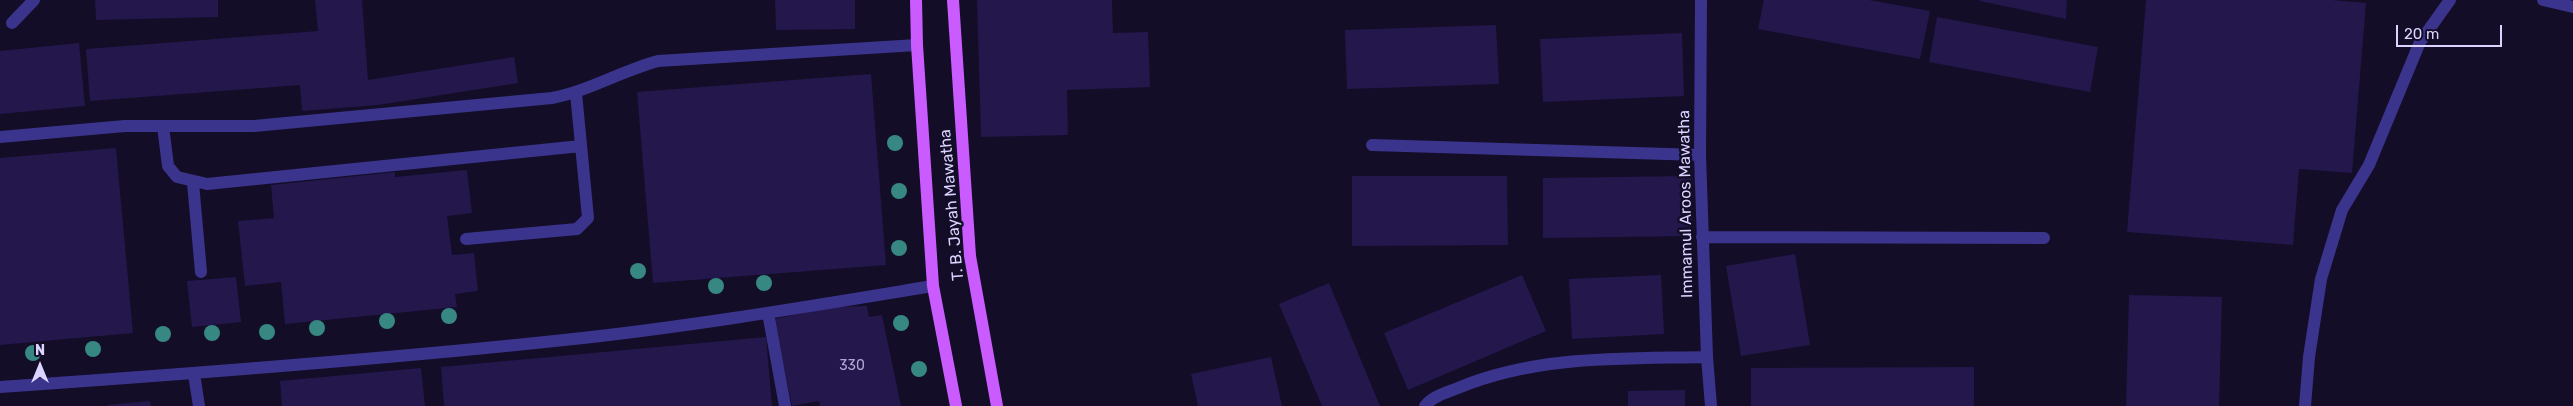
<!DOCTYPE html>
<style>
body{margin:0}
#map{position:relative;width:2573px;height:406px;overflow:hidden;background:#130d28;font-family:Rubik,sans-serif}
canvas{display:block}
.north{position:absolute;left:15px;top:341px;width:50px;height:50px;-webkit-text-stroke:4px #130d28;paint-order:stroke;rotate:0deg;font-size:14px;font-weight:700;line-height:20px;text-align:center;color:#dbd4ff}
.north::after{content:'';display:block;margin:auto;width:18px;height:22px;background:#dbd4ff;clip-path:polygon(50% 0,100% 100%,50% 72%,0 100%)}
.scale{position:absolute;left:2396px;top:25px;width:106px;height:22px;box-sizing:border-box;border:2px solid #dbd4ff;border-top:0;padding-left:6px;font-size:15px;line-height:18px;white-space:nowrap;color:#dbd4ff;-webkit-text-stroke:4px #130d28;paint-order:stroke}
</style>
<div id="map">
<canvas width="2573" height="406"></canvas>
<div class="north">N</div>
<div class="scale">20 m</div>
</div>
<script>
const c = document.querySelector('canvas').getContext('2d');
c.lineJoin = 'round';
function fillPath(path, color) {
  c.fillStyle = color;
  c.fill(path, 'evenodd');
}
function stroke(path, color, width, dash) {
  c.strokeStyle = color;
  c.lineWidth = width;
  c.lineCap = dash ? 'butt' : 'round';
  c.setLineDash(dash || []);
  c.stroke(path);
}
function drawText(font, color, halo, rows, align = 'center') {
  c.font = font + ' Rubik,sans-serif';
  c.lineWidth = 5;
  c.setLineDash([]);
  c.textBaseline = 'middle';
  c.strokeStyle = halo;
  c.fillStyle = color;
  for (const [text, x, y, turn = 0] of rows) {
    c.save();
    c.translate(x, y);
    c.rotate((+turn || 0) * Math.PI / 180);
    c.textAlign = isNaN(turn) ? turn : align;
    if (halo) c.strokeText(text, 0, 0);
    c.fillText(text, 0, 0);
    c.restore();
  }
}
fillPath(new Path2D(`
 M95,0H218V17L96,20Z
 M315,0H362L368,80L514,57L518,83L378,105L302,111L300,85L90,101L86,49L318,31Z
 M775,0H855V29L776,30Z
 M977,0H1112L1113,33L1148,32L1150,87L1067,90L1068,135L981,137Z
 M1764,0H1869L1930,11L1920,59L1758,29Z
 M1980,0H2067L2066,19L1980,1Z
 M2146,0H2332L2366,3L2352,173L2299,169L2293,245L2127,232Z
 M1937,17L2098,47L2090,92L1929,62Z
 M1496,25L1499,84L1347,89L1345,30Z
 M1682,33L1684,96L1543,102L1540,39Z
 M79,43L85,106L0,114V51Z
 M871,74L886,265L653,283L637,92Z
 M116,148L133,333L0,345V158Z
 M467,170L472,213L447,216L452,255L474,253L478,291L455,294L457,307L285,324L281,282L245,286L238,221L274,218L271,185L395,172V177Z
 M1352,176H1507L1508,245L1352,246Z
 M1691,176L1692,236L1543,238V178Z
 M1795,254L1810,345L1741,356L1726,266Z
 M1522,275L1546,331L1408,390L1384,333Z
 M1661,275L1664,334L1572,339L1569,279Z
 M236,277L241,322L192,327L187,281Z
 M1329,283L1380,406H1322L1279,304Z
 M2129,295L2222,297L2219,406H2126Z
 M867,306L869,317L882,315L901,406H820L819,401L792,406L774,319L833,307Z
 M766,337L772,406H444L441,367Z
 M1271,357L1282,406H1198L1191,374Z
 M1974,367V406H1751V368Z
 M421,368L425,406H282L280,381Z
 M1685,390V406H1628V391Z
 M150,401L151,406H107V405Z`), '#24174b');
stroke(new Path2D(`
 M1701,0L1700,155L1707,357L1711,406
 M2543,0L2573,7
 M12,23L34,0
 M163,126L168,166L177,177L207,184L581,146
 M0,137L125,126H254L552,98C589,91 621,71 658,61L917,45
 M1372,145L1700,155
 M193,183L201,272
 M1702,237L2044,238
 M466,239L577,229L588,218L576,93
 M768,313L785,406
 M194,374L199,406
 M0,387C188,374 377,360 564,340C688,327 811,306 933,286
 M1425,406C1433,396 1446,393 1458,388C1537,355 1622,359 1707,357
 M2305,406L2309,357L2321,279L2342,210L2369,165L2420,42L2450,0`), '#3b348c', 12);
stroke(new Path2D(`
 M916,0L917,45L933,286L956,406
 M953,0L970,256L997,406`), '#c95bff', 12);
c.fillStyle = '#378782';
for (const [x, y] of [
 [895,143],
 [899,191],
 [899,248],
 [638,271],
 [764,283],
 [716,286],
 [449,316],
 [387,321],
 [901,323],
 [317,328],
 [267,332],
 [212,333],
 [163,334],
 [93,349],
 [33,353],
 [919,369]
]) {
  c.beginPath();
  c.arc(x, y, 8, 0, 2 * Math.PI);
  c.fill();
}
drawText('14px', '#ada5d2', null, [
 ["330",852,366]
]);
drawText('16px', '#dbd4ff', '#130d28', [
 ["Immamul Aroos Mawatha",1686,204,-91],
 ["T. B. Jayah Mawatha",952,205,-95]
]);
</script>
